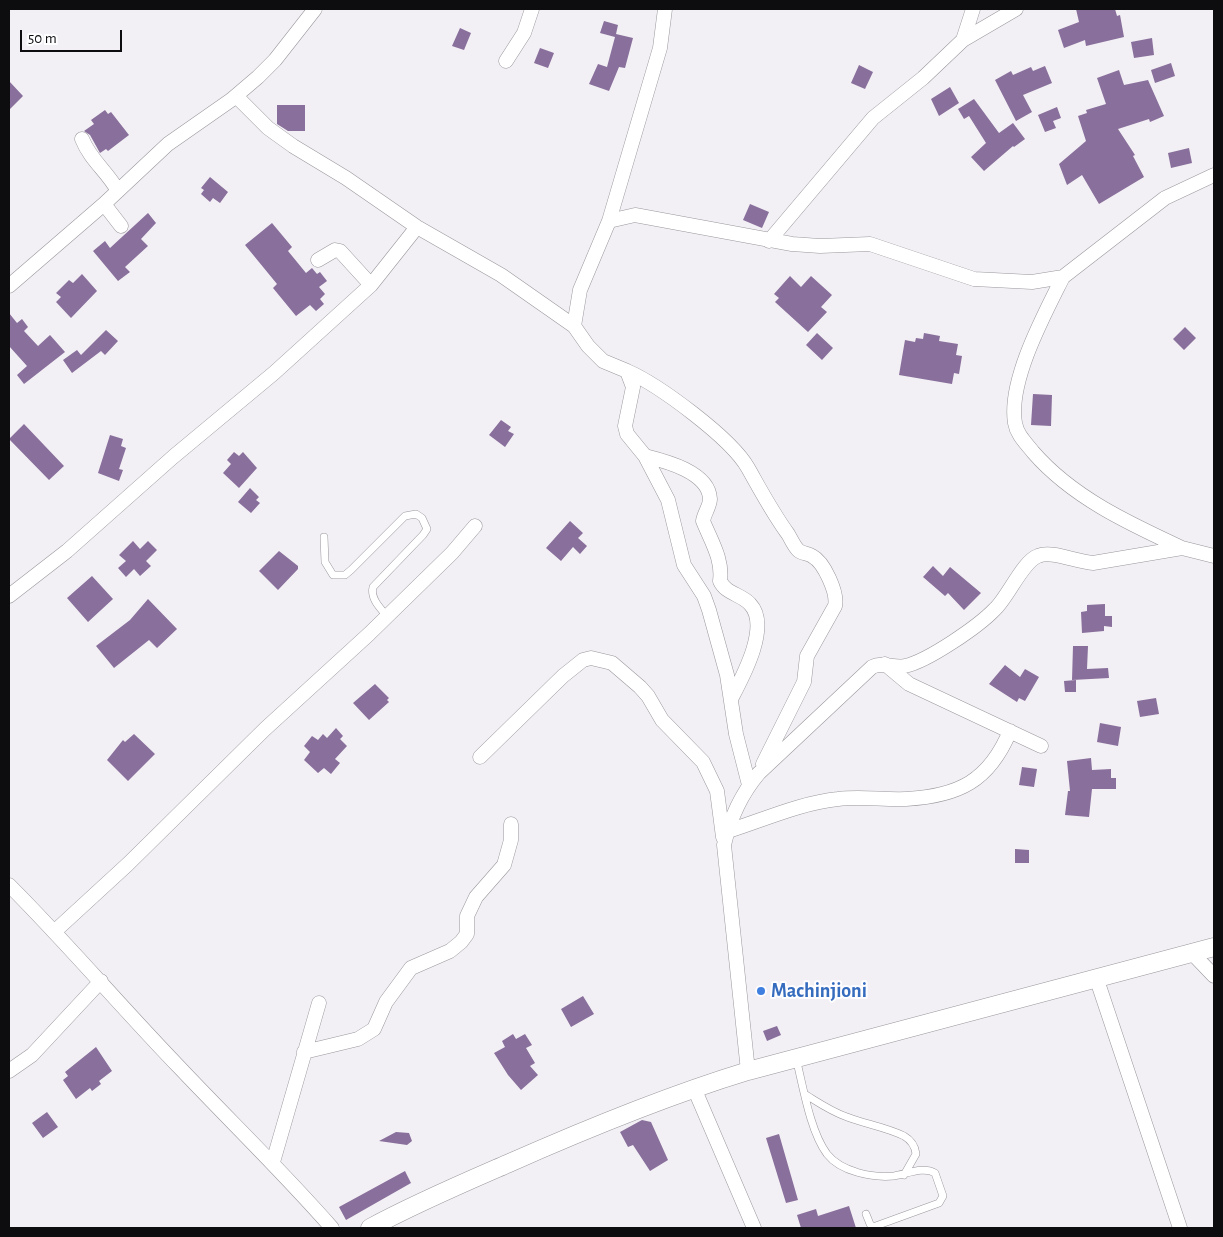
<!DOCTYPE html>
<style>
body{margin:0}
#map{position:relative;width:1223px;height:1237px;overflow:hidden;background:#f2eff5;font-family:"Alegreya Sans",sans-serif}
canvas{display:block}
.frame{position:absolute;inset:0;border:10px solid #0d0c0e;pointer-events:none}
.scale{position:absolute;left:20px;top:30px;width:102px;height:22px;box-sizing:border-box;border:2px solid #0d0c0e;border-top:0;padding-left:6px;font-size:15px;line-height:18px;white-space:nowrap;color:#0d0c0e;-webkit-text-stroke:4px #fefdff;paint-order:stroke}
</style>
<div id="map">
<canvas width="1223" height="1237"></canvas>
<div class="frame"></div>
<div class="scale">50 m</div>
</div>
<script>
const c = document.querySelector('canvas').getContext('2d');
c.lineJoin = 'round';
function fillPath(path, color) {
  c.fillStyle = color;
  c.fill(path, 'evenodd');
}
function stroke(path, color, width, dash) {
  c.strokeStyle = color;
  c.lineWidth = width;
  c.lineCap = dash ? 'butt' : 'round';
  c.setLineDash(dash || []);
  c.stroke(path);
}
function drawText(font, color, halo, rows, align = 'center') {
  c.font = font + ' "Alegreya Sans",sans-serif';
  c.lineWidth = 4;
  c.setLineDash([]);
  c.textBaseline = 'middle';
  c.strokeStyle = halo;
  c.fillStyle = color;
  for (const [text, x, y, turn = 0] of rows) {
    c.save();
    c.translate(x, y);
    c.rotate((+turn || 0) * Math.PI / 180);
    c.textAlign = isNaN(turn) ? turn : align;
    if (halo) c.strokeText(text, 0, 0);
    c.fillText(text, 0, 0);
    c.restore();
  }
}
fillPath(new Path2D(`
 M1076,9H1115L1117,16L1120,15L1124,37L1086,46L1085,40L1064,48L1058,30L1079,22Z
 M604,21L618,25L616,34L633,38L625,68L619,67L609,91L589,84L598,64L607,67L615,37L600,33Z
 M460,28L471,33L464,50L452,46Z
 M1152,38L1154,55L1134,58L1131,42Z
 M540,48L554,53L548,68L534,63Z
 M1171,63L1175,76L1155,83L1151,70Z
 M859,65L873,72L865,89L851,83Z
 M1045,66L1052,83L1023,95L1032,112L1016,121L995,80L1011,71L1013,75L1031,67L1033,71Z
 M1119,70L1124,85L1148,80L1164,116L1150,122L1149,119L1118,129L1135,155L1133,156L1144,177L1099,204L1082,175L1067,185L1059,164L1086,141L1078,116L1087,113L1086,110L1106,104L1097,78Z
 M9,81L23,96L9,110Z
 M950,87L959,103L939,116L931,99Z
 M974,99L999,133L1013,123L1025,139L1014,147L1013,146L984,171L971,157L986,143L969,116L964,119L958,109Z
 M277,105H305V131H288L277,124Z
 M1057,107L1061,118L1053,121L1056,128L1045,132L1038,115Z
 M105,110L108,114L111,112L129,135L108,151L106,149L100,153L90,135L84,131L94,124L91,120Z
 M1189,148L1192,163L1171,168L1168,153Z
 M210,177L228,192L220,203L213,198L210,202L201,194L204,190L201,188Z
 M750,204L769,212L762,228L743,220Z
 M148,213L156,223L141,239L148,246L125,267L130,272L118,281L93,251L105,241L110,248Z
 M272,223L292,247L288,251L306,273L312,268L317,274L320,272L327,281L319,287L325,294L320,299L324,304L316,311L310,305L296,316L273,288L277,284L245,245Z
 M82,274L97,291L71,318L56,302L61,297L56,293L69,280L73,283Z
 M790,276L801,287L811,276L832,295L821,307L827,312L808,332L775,302L779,298L774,294Z
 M9,313L17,323L22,319L28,327L24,331L38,346L50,335L65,352L24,384L17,375L27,366L9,346Z
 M1185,327L1196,338L1184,350L1173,339Z
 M106,330L118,341L105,355L101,351L72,373L63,360L77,350L81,355Z
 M817,333L833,348L822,360L806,345Z
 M924,333L940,336L939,341L958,344L956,355L962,356L959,374L954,373L952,384L899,375L905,340L915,342L916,338L923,339Z
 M1033,394L1052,395L1051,426L1031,425Z
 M501,420L511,427L508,431L514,434L505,447L489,435Z
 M24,424L64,466L49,480L9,439Z
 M110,435L123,439L121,446L126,448L119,469L123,470L119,481L98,473Z
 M234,452L239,456L243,452L257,468L239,488L223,473L231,464L227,460Z
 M250,488L259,497L256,500L260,503L251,513L238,502Z
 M570,521L583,533L578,538L587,546L580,554L573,547L561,561L546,548Z
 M133,541L140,549L148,541L157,550L146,561L151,566L140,576L134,569L126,577L118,568L126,561L119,555Z
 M279,551L298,566V569L278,590L259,571Z
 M933,566L943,576L950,567L981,593L964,610L948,593L945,596L923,577Z
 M92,576L113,599L88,622L67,598Z
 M148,599L177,629L157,648L149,640L114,668L96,646L130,620Z
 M1105,604V616H1112V627L1104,626V631L1082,633L1081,612L1087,611V605Z
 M1073,646H1088L1087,669L1108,668L1109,678L1072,680Z
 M1005,665L1020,677L1025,669L1039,677L1025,701L1019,698L1017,702L989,684Z
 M1076,680V692H1065L1064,681Z
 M375,684L389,698L387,700L389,702L369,720L353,703Z
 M1156,698L1159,714L1140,717L1137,701Z
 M1100,723L1121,727L1118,746L1097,742Z
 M336,728L343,736L340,739L347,746L335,759L340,763L331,774L324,768L318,773L304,760L310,752L304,746L312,736L318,740L323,734L327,738Z
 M134,734L155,754L128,781L107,760L123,740L125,742Z
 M1091,758L1092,770L1111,769V778H1116V789H1092L1089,817L1065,815L1068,791H1070L1067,761Z
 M1022,767L1037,769L1034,787L1019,785Z
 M1015,849L1029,850V863H1015Z
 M583,996L594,1014L571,1027L561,1009Z
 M777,1026L781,1035L767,1041L763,1031Z
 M513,1034L516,1039L525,1034L532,1045L526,1048L535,1063L530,1066L538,1075L521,1090L508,1075L494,1053L505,1047L502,1041Z
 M96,1047L112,1071L99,1081L101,1084L92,1091L90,1088L76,1099L63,1080L68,1076L65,1072Z
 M47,1112L58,1127L43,1138L32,1123Z
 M642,1120L651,1122L668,1160L650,1171L633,1145L628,1147L620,1132Z
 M396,1132L409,1133L412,1141L407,1145L379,1141Z
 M779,1134L798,1200L786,1203L766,1138Z
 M405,1171L411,1183L346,1220L339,1207Z
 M849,1206L856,1228H801L797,1215L816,1209L818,1216Z`), '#896f9b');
const service = new Path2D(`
 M324,537L325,562L333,575H345L351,570L405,516L416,514L422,518L427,529L423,535L373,587C370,598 380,608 387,616
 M796,1058C803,1086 810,1131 827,1154C841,1172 873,1178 894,1176C907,1174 924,1166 935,1173L943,1196L939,1203L873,1227L870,1224L866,1214
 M806,1095C819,1103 832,1112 847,1117C865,1124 886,1127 904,1136C911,1140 915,1145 916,1154L904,1175`);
const minor = new Path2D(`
 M963,40L973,9
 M506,61L524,33L532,9
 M236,96L268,128L293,146L346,178L417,227L501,275L574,326L588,346L603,361L627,371L633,387L625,426L627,434L645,456L668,500L684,565L704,596L709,610L727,675L736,734L749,785
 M82,139C91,161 107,171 118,191
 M104,204L121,226
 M609,221L635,215L792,244L820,246L870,244L974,279L1032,282L1063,277L1165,198L1214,175
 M769,241L873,118L923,78L963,40L1016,9
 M318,260L335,250L340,251L371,285
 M1063,277C1044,315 1008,381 1015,423C1017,435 1026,443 1033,452C1072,497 1128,523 1182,548
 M9,286L104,204L168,144L231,100L258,77L275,60L315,9
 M574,326L580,290L609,221L655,65L660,48L665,9
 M627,371C659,385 731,438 748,468C761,491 772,512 788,534C791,539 794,546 798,550C802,554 808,553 812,556C824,562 838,593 835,606L807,656L804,682L763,764
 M645,456C665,461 709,472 710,499C710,506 704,514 703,521C711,541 723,559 720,581C726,594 741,594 750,604C771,626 742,678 731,699
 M9,596L67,551L173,457L274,373L371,285L417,227
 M885,664L909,684L1041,746
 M480,757L563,676L583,660L591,658L612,663L640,687L648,696L662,720L703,762L717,791L723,837
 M728,831C763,820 800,803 838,799C861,796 883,800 906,799C959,796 989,781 1010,731
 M9,885C68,944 122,1008 180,1068C231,1122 284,1173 332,1228
 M54,932L128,864L265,729L369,634L452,553L475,526
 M1192,953L1214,976
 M1096,977L1180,1228
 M304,1052L358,1039L374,1029L386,1002L411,968L450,951L461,942L467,934V916L476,897L504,865L511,840V824
 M9,1071L32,1055L101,981
 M748,1071L724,845C730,819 742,793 759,773L872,667C883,661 894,669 905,666C928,661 979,626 995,609C1008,597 1023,561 1038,556C1052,550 1076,562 1093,563L1182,548L1214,556
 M694,1088L754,1228
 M273,1162L319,1003`);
const tertiary = new Path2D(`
 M370,1228C414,1204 461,1184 507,1164C586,1129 666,1096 748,1071L1214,947`);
stroke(service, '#9a979c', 8);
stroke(minor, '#9a979c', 15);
stroke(tertiary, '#9a979c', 19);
stroke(service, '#fff', 7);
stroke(minor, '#fff', 14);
stroke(tertiary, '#fff', 18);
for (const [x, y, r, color] of [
 [761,991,5,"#3f7fe0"]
]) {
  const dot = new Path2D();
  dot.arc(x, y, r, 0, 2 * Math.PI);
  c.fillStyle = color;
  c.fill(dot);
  stroke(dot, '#fefdff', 2);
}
drawText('bold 20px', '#366cbe', '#fefdff', [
 ["Machinjioni",771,991]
], 'left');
</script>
